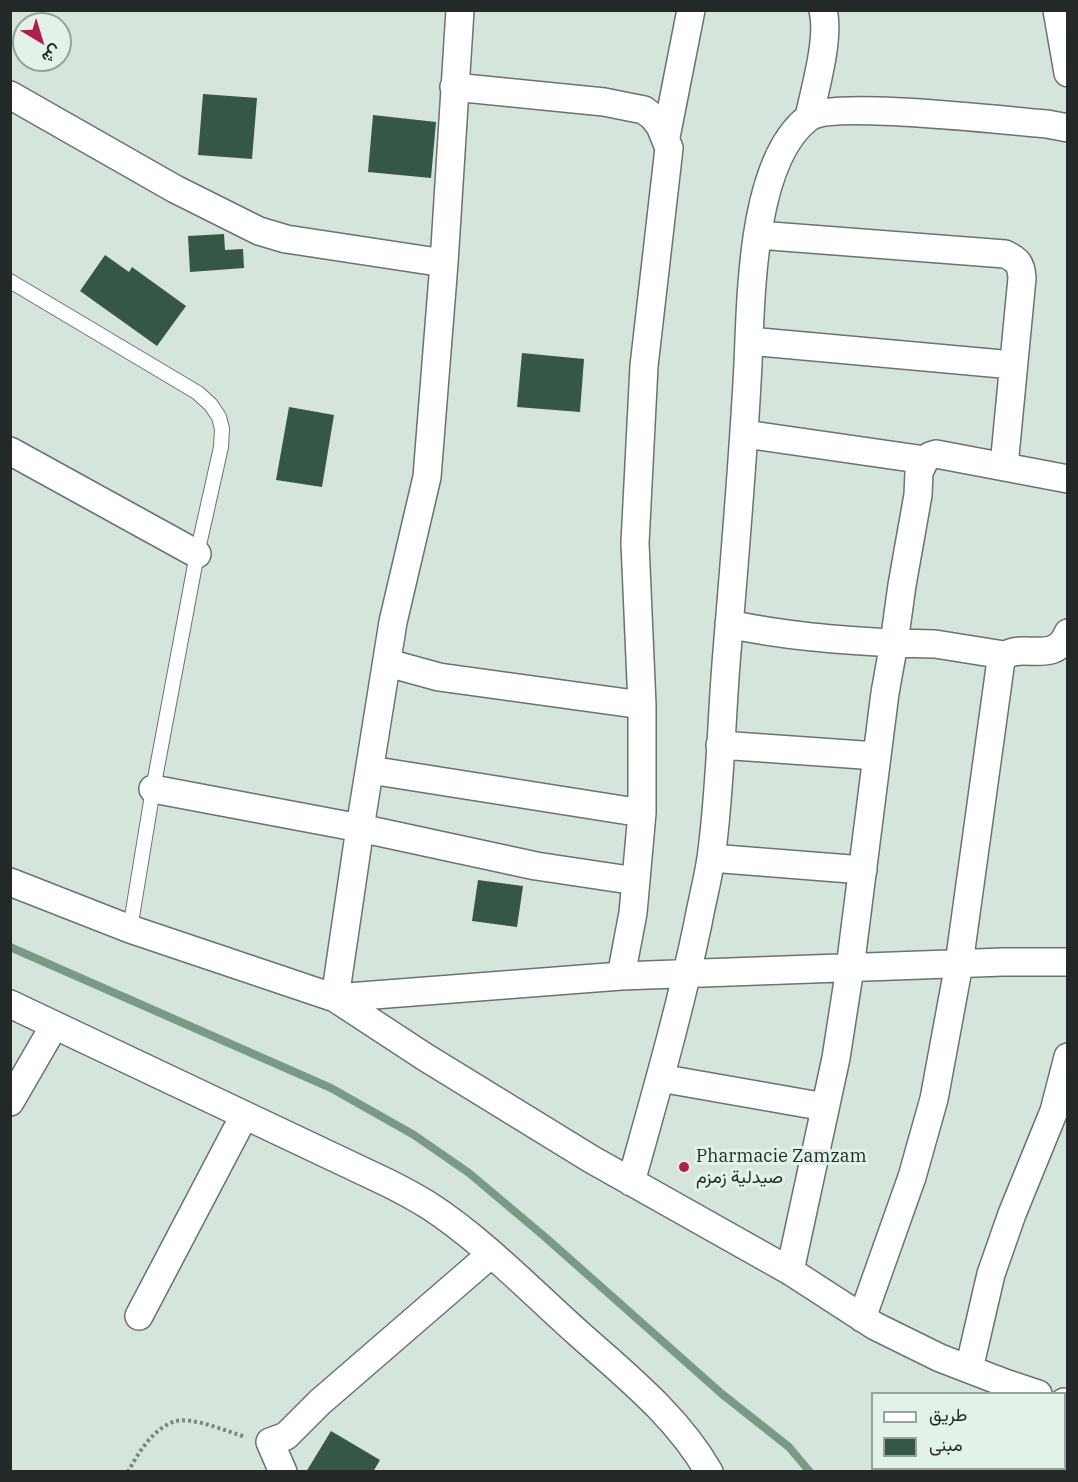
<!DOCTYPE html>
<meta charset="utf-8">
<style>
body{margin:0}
#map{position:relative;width:1078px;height:1482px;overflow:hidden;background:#d6e5dc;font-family:"IBM Plex Serif",Vazirmatn,serif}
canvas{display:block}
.frame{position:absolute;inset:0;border:12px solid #232926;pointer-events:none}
.legend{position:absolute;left:871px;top:1392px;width:195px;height:78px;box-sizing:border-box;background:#e3f2e9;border:2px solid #96a29b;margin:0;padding:8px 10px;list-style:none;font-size:18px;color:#232926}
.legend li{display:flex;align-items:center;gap:12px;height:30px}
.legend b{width:30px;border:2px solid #96a29b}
.north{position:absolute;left:12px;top:12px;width:60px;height:60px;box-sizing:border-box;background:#e3f2e9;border:2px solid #96a29b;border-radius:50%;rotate:142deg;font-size:16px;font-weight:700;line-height:24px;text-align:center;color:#232926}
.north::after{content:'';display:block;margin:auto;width:21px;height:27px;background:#b01e4b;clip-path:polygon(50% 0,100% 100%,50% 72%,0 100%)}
</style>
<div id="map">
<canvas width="1078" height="1482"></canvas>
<div class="frame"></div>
<ul class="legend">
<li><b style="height:8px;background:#fff"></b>طريق</li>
<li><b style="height:16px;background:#365745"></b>مبنى</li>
</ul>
<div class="north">ش</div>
</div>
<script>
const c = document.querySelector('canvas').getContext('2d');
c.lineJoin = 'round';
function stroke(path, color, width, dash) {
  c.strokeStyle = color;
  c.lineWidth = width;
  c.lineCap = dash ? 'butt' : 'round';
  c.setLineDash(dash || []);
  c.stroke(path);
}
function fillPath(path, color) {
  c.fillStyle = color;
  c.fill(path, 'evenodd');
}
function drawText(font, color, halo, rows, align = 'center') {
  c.font = font + ' "IBM Plex Serif",Vazirmatn,serif';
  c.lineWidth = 6;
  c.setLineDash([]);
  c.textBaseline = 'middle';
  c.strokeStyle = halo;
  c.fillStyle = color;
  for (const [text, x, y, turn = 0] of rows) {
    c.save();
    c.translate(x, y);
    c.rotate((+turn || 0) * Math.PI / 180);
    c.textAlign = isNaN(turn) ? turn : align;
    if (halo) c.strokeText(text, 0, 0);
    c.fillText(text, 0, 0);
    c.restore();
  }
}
stroke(new Path2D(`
 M10,947L331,1088L414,1135L469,1173L545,1237L722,1394L789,1447L810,1472`), '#789a86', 8);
fillPath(new Path2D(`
 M203,94L257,98L252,159L198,155Z
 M373,115L436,122L431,178L368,172Z
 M224,234L225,250L243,249L244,268L190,272L188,236Z
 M105,255L129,272L132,267L186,306L157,346L80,291Z
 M522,353L584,359L580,412L517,407Z
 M289,407L334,415L322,487L276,480Z
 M478,880L523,886L517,927L472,921Z
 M331,1431L380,1460L373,1472H306Z`), '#365745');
const lane = new Path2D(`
 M10,281L198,393L211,405L219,417L222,429L221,447L197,554L153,789L130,929`);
const street = new Path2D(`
 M460,10L444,263L427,477L393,622L360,828L335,998L425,1057L591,1159L790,1271L875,1326L940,1358L1005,1383L1038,1394
 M1057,10L1068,73
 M454,87L604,102L644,110L653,117L660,126L669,148L644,366L635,543L642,705V813L633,913L621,976
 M10,95L175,189L259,231L286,239L444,263
 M809,117C815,89 830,38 823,10
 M666,137L691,10
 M758,235L1005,254C1018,260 1021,264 1022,278L1004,466
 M749,341L1013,365
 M745,434L925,460L930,456L936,454L1068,479
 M10,451L197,554
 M729,624C784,636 838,640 894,643L902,585L918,495L919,472L925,460
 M388,663L439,677L642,705
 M720,745L877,756
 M370,770L642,813
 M153,789L360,828L536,866L636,881
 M711,858L863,870
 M10,882L130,929L335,998L621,976L1003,962H1068
 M10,1004L388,1183C402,1190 415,1197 428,1205C481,1239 531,1291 578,1333C625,1375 677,1416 709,1472
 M660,1078L825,1107
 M10,1102L54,1026
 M631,1182C655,1096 680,1010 698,923C702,901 708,879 711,858C720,794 721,728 726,664C734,564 743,465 748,364C751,298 751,162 808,118C832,100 1008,121 1047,124L1068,128
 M790,1271L836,1058L850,968L885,693L894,643L935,644L1004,655
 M139,1316L244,1116
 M862,1318L912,1177L934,1099L959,964L1001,660C1017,638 1054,668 1068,633
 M969,1369L991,1274L1012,1214L1054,1111L1068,1057
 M1064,1402L1068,1403
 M1064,1434L1068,1426
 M283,1472L270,1442L286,1436L320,1402L490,1255
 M1050,1472L1051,1468`);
stroke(lane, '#68756e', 16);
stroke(street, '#68756e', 30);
stroke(new Path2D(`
 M128,1472C138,1453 154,1427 176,1421C194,1417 228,1432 246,1437`), '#7a857f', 4, [3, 3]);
stroke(lane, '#fff', 14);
stroke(street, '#fff', 27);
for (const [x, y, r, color] of [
 [684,1167,6,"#b01e4b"]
]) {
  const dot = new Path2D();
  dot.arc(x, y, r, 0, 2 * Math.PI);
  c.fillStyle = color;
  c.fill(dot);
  stroke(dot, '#e3f2e9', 2);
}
drawText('18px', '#232926', '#e3f2e9', [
 ["Pharmacie Zamzam",696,1157],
 ["صيدلية زمزم",696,1178]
], 'left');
</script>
